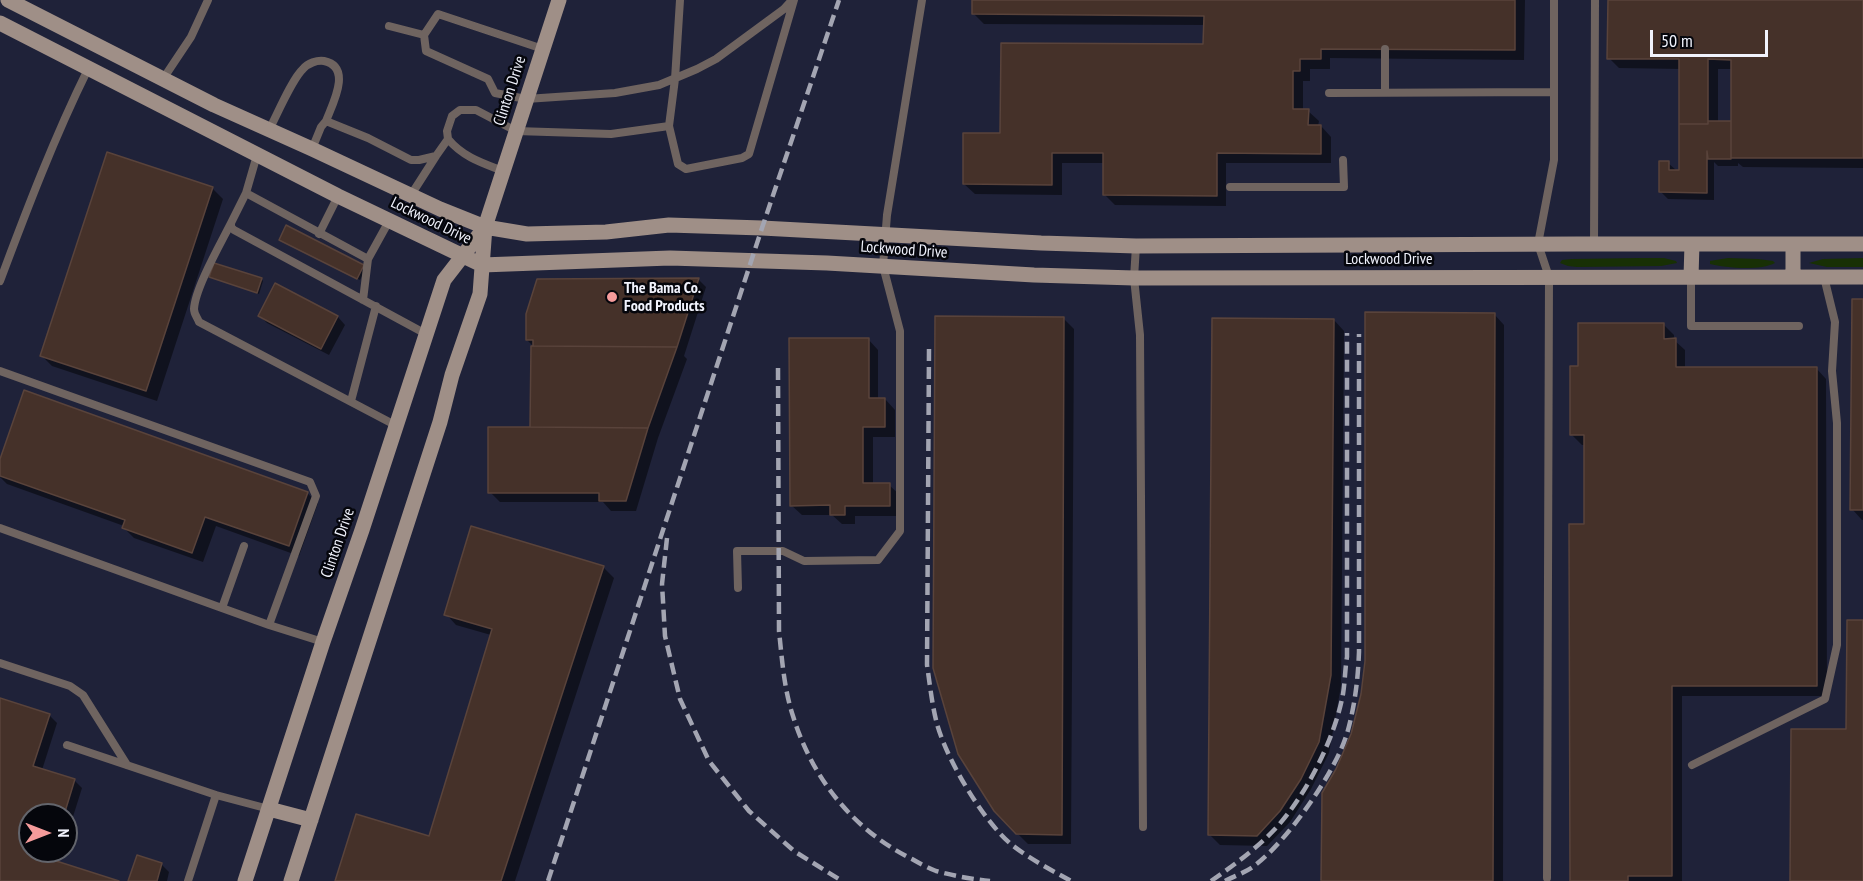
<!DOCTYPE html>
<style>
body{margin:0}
#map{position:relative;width:1863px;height:881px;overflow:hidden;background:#171a2b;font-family:"PT Sans Narrow",sans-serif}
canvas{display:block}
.north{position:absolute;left:18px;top:803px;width:60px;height:60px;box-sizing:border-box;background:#05060c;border:2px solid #63656c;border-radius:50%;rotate:90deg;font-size:16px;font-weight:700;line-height:24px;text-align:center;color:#f1f3fd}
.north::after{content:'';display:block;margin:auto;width:21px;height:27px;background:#f59b9b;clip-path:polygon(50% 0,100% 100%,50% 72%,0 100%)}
.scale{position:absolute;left:1650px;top:30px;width:118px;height:27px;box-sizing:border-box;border:3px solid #f1f3fd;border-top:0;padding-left:8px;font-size:18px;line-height:21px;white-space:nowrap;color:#f1f3fd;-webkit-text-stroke:4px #05060c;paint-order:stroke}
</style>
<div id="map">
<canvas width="1863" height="881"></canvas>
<div class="north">N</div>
<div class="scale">50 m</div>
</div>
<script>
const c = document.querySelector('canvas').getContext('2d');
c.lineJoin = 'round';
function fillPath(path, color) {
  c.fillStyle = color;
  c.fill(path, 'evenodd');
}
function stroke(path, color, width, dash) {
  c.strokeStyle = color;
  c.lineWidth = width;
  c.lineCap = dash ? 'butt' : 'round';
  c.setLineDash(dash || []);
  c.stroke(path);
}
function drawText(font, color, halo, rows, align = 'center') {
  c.font = font + ' "PT Sans Narrow",sans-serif';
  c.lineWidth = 5;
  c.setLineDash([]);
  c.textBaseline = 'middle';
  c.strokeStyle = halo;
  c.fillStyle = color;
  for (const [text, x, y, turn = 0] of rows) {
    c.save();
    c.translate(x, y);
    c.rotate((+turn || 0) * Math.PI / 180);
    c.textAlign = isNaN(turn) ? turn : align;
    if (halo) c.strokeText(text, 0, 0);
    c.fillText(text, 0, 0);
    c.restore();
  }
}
fillPath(new Path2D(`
 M0,0H1863V881H0ZM30,815H66V851H30Z`), '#1f2239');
fillPath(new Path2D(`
 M1639,258H1664L1676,261L1677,263L1661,266L1577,267L1568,266L1560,263L1562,260L1572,259Z
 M1728,258L1758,259L1773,261L1775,263C1760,271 1726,268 1710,264V261Z
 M1863,258V267H1827L1809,263L1823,259Z`), '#183005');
fillPath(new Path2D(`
 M974,0H1525L1524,60L1330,58V69H1310V81H1303V111H1308L1319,121L1318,126H1321L1331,137V163H1226V206L1115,205L1105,195V163H1062V195L975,194L964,184L1002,134L1205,46V25L984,24L974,14Z
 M1609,0H1863V168L1743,167L1738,163V166H1718L1714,162V200L1668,199L1661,192L1668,163L1676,170L1680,171L1681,69L1619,68L1609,58ZM1718,69H1733L1732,125L1718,123Z
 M212,188L223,199L157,401L52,366L42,356Z
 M287,227L366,268L360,280L282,241Z
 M211,277L261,279L263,281L259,294Z
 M699,280L706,287L684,356L687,359L658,438L636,511H611L603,502H500L490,492L532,428L535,348L527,340L538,281Z
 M1863,301V520H1862L1852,509Z
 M1494,314L1504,325L1503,881H1323L1337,770L1353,734Z
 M260,316L338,317L345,325L329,355L267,323Z
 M1063,318L1074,329L1071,844H1028L1017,833Z
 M1334,320L1344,331L1341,686L1329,753L1311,789L1290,822L1267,846L1220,845L1210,835Z
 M1663,324L1674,335V340L1685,350V368H1816L1826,379L1827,696H1682V881H1571L1585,526V445H1582L1571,434L1579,368Z
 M868,339L878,350V399H885L895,410V437H873V485H889L900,495V516H855V524H842L832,515H802L791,505Z
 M0,463L307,493L318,503L299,556L216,526L203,562L134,538L124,528V526L7,484L0,477Z
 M472,528L604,568L614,578L515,881H337L430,838L491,635L456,625L446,614Z
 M0,699L49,715L57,723L42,770L75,781L82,788L66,839V815H30V851H62L58,863L114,881H0Z
 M138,857L162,865L169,872L167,881H130Z`), '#0007');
const building = new Path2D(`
 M972,0H1515V50L1321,49V59H1300V71H1293V109H1309L1308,125H1321V154L1217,153V196L1103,195V153H1052V185L963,184V133H1000L1001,43L1203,44L1204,16L972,14Z
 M1608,0H1863V158H1731V60L1708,59V124H1679V59H1607Z
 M1708,121H1731V159H1708L1707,151V193L1659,192V161H1669V170H1679V124H1708Z
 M107,152L213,187L146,391L40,356Z
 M286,225L364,265L357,279L279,240Z
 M214,263L262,278L257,293L209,277Z
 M699,278L677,347L533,346V340H526V314L537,279Z
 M275,283L338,316L321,349L258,316Z
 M1852,299H1863V510H1850Z
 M1365,312L1495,313L1493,881H1321L1322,793L1336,769L1351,734L1361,694L1365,661Z
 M935,316L1064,317L1062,835L1016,834L994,811L958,754L933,668Z
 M1212,318L1334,319L1331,675L1319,742L1301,779L1280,811L1257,836L1208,835Z
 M1578,323H1664V339L1676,338V367H1817V686H1672V876H1628V881H1570L1569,524H1584V435H1570V366H1578Z
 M789,338H869V398H885V427H863V483H890V506H845V515H830V505L790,506Z
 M531,346H533L677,347L648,428L530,427Z
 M24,390L308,492L289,546L205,517L192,553L122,528L125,520L0,476V459Z
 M488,427H530L648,428L626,501H599V493H488Z
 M471,526L604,566L501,881H335L356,814L429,836L492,629L444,615Z
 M1847,620H1863V881H1790L1791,729H1846Z
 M0,698L50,714L33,766L75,779L64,815H30V851H52L50,859L119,881H0Z
 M137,855L162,863L157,881H128Z`);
fillPath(building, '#453129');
stroke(building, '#59433b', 1.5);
stroke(new Path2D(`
 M389,26L424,35
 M543,49L438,14L424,35L426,51L488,79L495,93L526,99L615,93L659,85L697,69L716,59L784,9L792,0
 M1385,49V92
 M163,79L191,37L208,0
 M1329,93L1554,92
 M669,126L675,79L680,0
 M269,130C277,115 292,79 303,69C308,63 317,60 324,61C353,67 332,105 326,121
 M448,139C463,157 482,163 503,171
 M312,149L321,127L326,121L368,138L411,160H419L436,156L448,139L447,131L452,116L460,110H476L516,131L611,134L669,126L678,164L686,169L742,158L749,154L794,0
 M257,155L246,193L231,223V227L234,230L426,334
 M1230,187H1344L1343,160
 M246,193L368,259
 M411,195L436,156
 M231,223C221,243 195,288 194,309C194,314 197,317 199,322L395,425
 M319,234L338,196
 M1594,244L1595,0
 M1136,246L1134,278L1140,335L1143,827
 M1691,277V326H1799
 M0,281C27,209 54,138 88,69
 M363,300L368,259L389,221
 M0,371L310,482L316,496L269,625
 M351,401L376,306
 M0,528L269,625L323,642
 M738,588L737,551H783L804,561L878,560L900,531V331L883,266L887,215L922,0
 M222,608L244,546
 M0,663L70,686L83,695L127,765
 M67,745L216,795
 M1692,765L1825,699L1837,645V423L1832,371L1835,322L1824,277
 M1547,878L1549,277L1538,244L1554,160V0
 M188,881L216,795L269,809`), '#6f6460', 8);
stroke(new Path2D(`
 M8,0L214,105L312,149L440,209L485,227L527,234L606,232L669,225L762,228L1041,243L1136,246L1577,244H1863
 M0,23L338,196L482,265L670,258L827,263L1034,275L1134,278L1863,277
 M1691,277L1692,244
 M1793,277V244
 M269,809L311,820
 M245,881L323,642L362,530L444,280L485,227
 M291,881L440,422L452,375L480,294L485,227L559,0`), '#9f8f87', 15);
stroke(new Path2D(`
 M929,349L927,665C930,685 932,705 937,724C947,760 983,821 1012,845C1030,859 1051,870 1071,881
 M778,368L779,631C782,659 784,689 793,716C812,778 853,830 912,859C919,863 928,868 936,871C954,876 972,879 990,881
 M667,538L662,584L665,636L680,699L709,761L749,811L794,851L842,881
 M548,881L762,228L839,0
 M1211,881C1234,865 1256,849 1275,829C1306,796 1335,738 1343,694C1345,682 1345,669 1347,657V333
 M1225,881C1235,876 1246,872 1254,866C1287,842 1338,769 1348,730C1355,704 1358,679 1359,652V334`), '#a3a5b2', 4.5, [12, 6]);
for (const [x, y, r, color] of [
 [612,297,6,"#f59b9b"]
]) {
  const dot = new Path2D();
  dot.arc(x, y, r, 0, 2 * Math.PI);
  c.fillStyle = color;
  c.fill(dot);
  stroke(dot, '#05060c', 2);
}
drawText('16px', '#f1f3fd', '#05060c', [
 ["Clinton Drive",510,91,-72],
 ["Lockwood Drive",431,221,26],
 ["Lockwood Drive",904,250,4],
 ["Lockwood Drive",1389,259],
 ["Clinton Drive",338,543,-71]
]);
drawText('bold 16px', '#f1f3fd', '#05060c', [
 ["The Bama Co.",624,288],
 ["Food Products",624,306]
], 'left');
</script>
